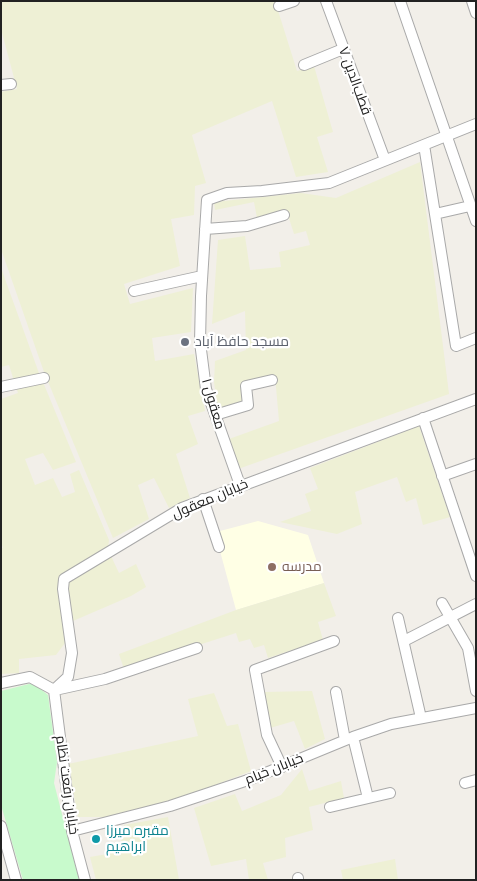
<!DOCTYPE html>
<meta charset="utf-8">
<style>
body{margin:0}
#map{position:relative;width:477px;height:881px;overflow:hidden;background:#f2efe9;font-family:Raleway,sans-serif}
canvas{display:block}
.frame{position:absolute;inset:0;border:2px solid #222;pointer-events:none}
</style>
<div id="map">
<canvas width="477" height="881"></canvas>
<div class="frame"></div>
</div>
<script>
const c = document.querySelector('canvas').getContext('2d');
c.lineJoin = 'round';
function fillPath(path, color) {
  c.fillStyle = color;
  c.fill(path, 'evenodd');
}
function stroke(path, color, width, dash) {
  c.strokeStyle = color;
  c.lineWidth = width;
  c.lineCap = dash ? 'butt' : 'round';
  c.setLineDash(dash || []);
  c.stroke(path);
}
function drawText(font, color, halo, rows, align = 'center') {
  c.font = font + ' Raleway,Cairo,sans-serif';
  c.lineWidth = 4.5;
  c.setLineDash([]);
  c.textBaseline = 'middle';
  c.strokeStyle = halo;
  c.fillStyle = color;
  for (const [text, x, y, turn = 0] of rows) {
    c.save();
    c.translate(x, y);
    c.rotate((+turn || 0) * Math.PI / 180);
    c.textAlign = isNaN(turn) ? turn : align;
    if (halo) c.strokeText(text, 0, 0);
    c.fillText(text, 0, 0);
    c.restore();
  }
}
fillPath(new Path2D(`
 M258,521L308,535L324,583L236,610L220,551L225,550L219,534L220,531Z`), '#ffffe5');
fillPath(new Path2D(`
 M1,1H275L297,71L314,66L333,132L317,137L328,172L296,177L272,101L192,135L206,183L195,186L194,215L171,219L180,266L124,284L130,304L193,288L191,332L152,338L155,361L194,354L205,411L188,416L198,444L176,454L190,498L169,508L154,478L138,485L149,519L113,538L44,372L1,249V92L17,89L1,29Z
 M420,162L449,394L238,469L229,439L279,421L275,376L244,383L246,402L218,411L214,382L215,361L246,350L245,311L212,324L218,240L245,236L250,270L281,267L279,252L310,245L306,231L294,234L287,212L257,218L254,202L215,210L214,202L301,193L336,198Z
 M1,267L5,279L40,376L14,381L9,365L1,367Z
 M43,382L76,462L53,470L43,453L25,459L35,485L53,478L62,497L75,492L70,474L79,470L109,540L108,548L61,577L65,643L56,655L19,659V673L1,674V548H3L1,542V399L18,393L16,387Z
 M419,426L450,517L423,525L416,498L406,502L397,477L355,492L362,524L337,534L280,522L311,511L305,494L318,489L310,468Z
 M111,556L119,573L136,564L146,587L131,596L73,621L68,589L69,582Z
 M324,583L336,616L318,622L323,640L268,658L264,645L254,648L250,639L239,642L236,633L124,669L119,654L236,610Z
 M312,691L325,739L305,749L294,721L270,728L264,692Z
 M214,693L227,726L238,724L251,771L177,800L106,817H78L68,764L198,736L188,699Z
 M302,769L309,791L341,781L344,798L309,807L313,830L285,838L286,857L263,863L268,880H249L246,859L211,866L194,808L235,794L242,811L281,795Z
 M168,817L179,880H96L90,857L119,852L124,825Z
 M395,859L398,880H343L341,870Z`), '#eef0d5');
fillPath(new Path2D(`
 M33,683L48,695L57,762L54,783L79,880H23L1,805V691Z`), '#c8facc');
const minor = new Path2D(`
 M326,1L385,160
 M400,1L476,221
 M472,1L476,13
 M279,6L294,1
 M304,65L343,49
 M1,85L11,84
 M424,145L456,346L476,338
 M435,214L470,206
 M205,229L247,226L284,215
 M134,291L202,276
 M1,387L44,378
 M215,415L248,405L246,386L272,380
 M423,418L476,576
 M442,476L476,464
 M240,485L206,389L200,342L201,296L207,200L227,193L262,191L329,183L476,124
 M203,499L219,547
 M442,603L468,648L476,691
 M398,618L421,718
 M404,641L476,604
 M1,683L30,677L54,690
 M54,690L68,677L72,653L63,589L64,579L182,508L476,399
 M54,690L72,831L85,880
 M55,690L105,679L197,648
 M336,692L345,740
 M353,737L368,798
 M282,767L267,735L255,670L334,641
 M465,783L476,780
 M330,807L390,793
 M1,826L16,880
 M72,831L170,806L251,779L353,737L391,724L476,708
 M298,878V880`);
stroke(minor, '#a9a9a9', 12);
stroke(minor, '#fff', 10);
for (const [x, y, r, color] of [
 [185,342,5,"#6b7280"],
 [272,567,5,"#8d6e63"],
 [96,839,5,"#0f9aa8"]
]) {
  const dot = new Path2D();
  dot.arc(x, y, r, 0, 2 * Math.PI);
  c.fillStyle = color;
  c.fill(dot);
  stroke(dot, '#fff', 2);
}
drawText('14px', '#222', '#fff', [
 ["قطب‌الدین ۷",355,81,70],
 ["معقول ۱",213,404,74],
 ["خیابان معقول",210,499,-23],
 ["خیابان خیام",274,769,-22],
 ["خیابان رفعت نظام",67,785,82]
]);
drawText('14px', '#5b616d', '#fff', [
 ["مسجد حافظ آباد",195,342]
], 'left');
drawText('14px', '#785e54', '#fff', [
 ["مدرسه",282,567]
], 'left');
drawText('14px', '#0d838f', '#fff', [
 ["مقبره میرزا",106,831],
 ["ابراهیم",106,847]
], 'left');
</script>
